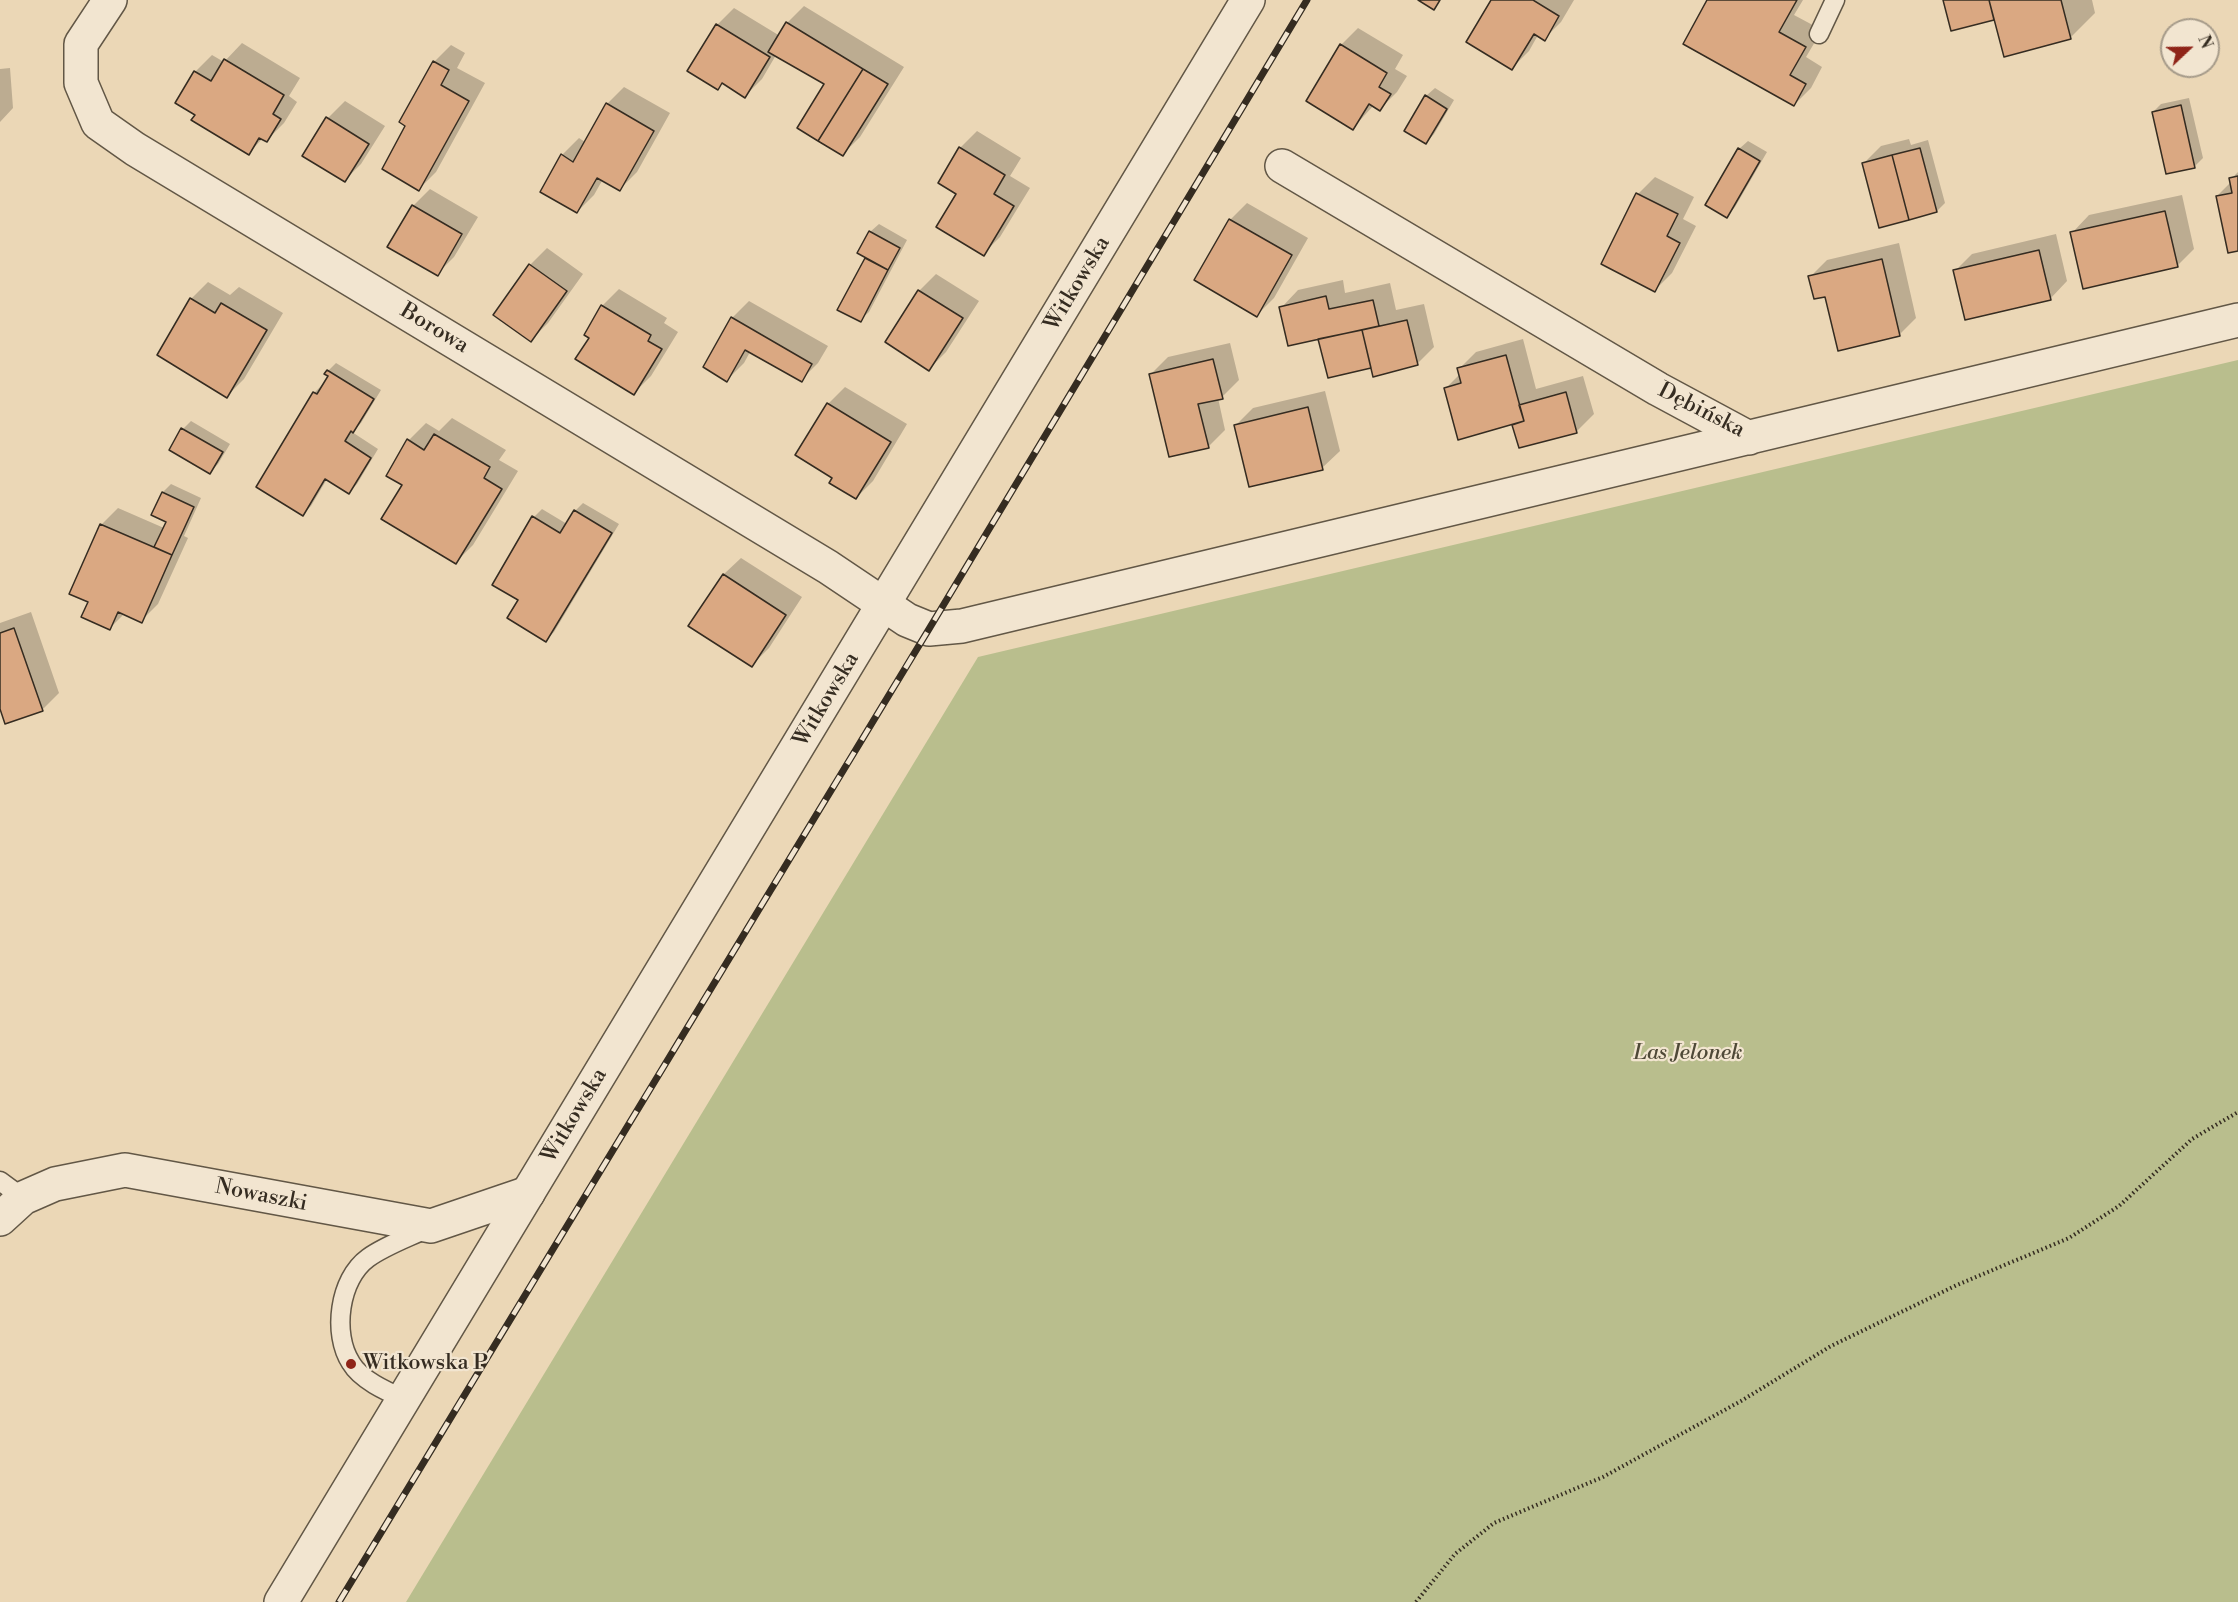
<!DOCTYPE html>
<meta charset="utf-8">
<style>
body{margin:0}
#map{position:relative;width:2238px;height:1602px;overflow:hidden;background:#ebd7b6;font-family:"Libre Bodoni",serif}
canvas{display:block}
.north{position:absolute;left:2160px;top:18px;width:60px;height:60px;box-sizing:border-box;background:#f2e5d0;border:2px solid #a69b8a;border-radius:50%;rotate:68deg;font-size:16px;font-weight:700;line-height:24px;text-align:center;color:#352c21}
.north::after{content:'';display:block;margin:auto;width:21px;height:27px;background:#8f2418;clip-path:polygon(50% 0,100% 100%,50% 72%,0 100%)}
</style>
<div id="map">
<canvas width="2238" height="1602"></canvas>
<div class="north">N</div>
</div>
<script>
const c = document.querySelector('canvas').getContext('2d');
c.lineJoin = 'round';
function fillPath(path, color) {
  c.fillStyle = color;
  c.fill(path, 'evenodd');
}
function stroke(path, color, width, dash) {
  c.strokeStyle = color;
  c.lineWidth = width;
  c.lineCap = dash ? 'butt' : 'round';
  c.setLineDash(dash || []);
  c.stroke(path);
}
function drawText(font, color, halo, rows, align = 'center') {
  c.font = font + ' "Libre Bodoni",serif';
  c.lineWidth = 4.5;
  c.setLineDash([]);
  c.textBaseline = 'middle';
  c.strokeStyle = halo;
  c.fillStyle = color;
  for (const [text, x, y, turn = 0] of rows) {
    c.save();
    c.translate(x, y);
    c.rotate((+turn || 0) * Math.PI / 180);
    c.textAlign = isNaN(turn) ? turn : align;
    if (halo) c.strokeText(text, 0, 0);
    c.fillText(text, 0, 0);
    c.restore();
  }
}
fillPath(new Path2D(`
 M2238,360V1602H406L978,657Z`), '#b9be8d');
fillPath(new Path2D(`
 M1492,0H1574L1561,22L1544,39L1538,35L1529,51L1512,68Z
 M1709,0H1803L1794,15L1822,30L1806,57L1822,67L1811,88L1794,105Z
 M1945,0H2092L2095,13L2070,38L1995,17L1994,19Z
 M804,6L904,67L860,137L843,154L826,84L776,55L762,79L745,96L723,82L717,88L689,71L717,25L734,8L780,36L787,23Z
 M1358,28L1403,55L1395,69L1407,76L1397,92L1380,109L1374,105L1353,128L1341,45Z
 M242,43L300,78L289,96L297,102L284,123L267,140L263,138L249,153L197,114L195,72L212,55L224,62Z
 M451,45L465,53L457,68L485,83L436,172L419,189L407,125L434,62Z
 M10,68L13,108L0,122V69Z
 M624,87L670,113L637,172L620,189L603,179L594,195L577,212L562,155L579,138L585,142L607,104Z
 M1435,88L1454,100L1434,134L1426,143V96Z
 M2189,98L2203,158L2195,166L2153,112L2161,104Z
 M345,101L385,126L361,164L344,181L304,155L328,118Z
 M977,131L1021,158L1010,176L1030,188L1000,237L983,254L958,194L960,148Z
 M1909,139L1911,145L1928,140L1945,203L1937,211L1864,163L1881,146Z
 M1748,141L1767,152L1735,207L1727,216L1707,204L1739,149Z
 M2238,172V250L2217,196L2231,182V179Z
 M1655,177L1694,197L1683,219L1696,226L1672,273L1655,290L1638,194Z
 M430,189L478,217L454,257L437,274L413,206Z
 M2182,195L2194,249L2177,266L2072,233L2089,215Z
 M1247,203L1308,238L1274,298L1257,315L1230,220Z
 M879,224L907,240L869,312L860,320L839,309L867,257L870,232Z
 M2056,234L2067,281L2050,299L1955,271L1972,254Z
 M1899,243L1916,318L1899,335L1826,295L1810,277L1827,260Z
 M547,248L583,274L548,323L531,340L530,265Z
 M936,274L979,301L946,352L929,369L919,291Z
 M1343,280L1345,293L1390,283L1396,310L1424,304L1434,347L1417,364L1372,366L1319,338L1281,308L1298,290Z
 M208,282L230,295L239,287L283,313L244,379L227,396L191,299Z
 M619,289L667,318L664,323L678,332L651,376L634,393L591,337L602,306Z
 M749,301L828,346L818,363L801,380L750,352L744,363L727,380L732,318Z
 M1523,339L1536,389L1583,376L1594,414L1577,431L1520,447L1513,423L1445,389L1460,374L1459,369L1476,352Z
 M1230,343L1239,380L1222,397L1218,398L1225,430L1208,447L1151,374L1168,357Z
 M336,363L381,390L361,423L352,432L378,449L357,484L349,492L327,479L311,506L303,514L314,393L322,385L324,386L330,375L328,371Z
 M845,387L907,424L873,481L856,498L834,477L828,404Z
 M1325,391L1340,451L1322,468L1236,425L1253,408Z
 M452,418L506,450L499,460L518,471L473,545L456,562L404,485L409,440L426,423L439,431Z
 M191,421L230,444L218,464L210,472L183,429Z
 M171,484L201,498L184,536L188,538L158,604L141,621L124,614L110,628L90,601L101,525L118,508L164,528L168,521L153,514L163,492Z
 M583,503L619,524L554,632L546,640L520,600L534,517L542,509L567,524L575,511Z
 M741,558L802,597L769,648L752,665L724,574Z
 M31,612L59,693L42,710L0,706V623Z`), '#0003');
const building = new Path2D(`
 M1418,0H1440L1434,10Z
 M1491,0H1533L1559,16L1545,41L1534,34L1512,70L1466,42Z
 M1707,0H1797L1779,32L1806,47L1790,75L1806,84L1794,106L1683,44Z
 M1943,0H1989L1994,20L1951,31Z
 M1989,0H2061L2071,39L2004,57Z
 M786,22L863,69L818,141L797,128L824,84L768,52Z
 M716,24L770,57L745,98L722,83L718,90L687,71Z
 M1340,44L1387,73L1379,87L1391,94L1380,111L1369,104L1353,130L1306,101Z
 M224,59L284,95L273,114L281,119L267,142L259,138L249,155L191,120L195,115L175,103L194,71L211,81Z
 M433,61L449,70L441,85L469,101L419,191L382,169L405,126L399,122Z
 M863,69L888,84L843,156L818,141Z
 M1425,95L1447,109L1426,144L1404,131Z
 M606,103L654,131L620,191L597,178L577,213L540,192L561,154L573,162Z
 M2181,105L2195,168L2166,174L2152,112Z
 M326,117L369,144L345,182L302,156Z
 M959,147L1005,175L994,194L1014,206L984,256L936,227L956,194L938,183Z
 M1738,148L1760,161L1727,218L1705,205Z
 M1920,148L1937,212L1909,220L1892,155Z
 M1892,155L1909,220L1879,228L1862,163Z
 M2238,176V251L2228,253L2216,196L2232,193L2229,178Z
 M1636,193L1678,214L1667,236L1680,243L1655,292L1601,264Z
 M412,205L462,234L438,276L387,247Z
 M2165,211L2178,267L2083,289L2070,232Z
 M1229,219L1292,255L1257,317L1194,280Z
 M869,231L900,248L888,270L857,253Z
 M2039,250L2051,300L1965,320L1953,270Z
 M865,258L888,270L861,322L837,310Z
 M1882,259L1900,336L1838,351L1825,297L1814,299L1808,276Z
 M529,264L567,291L531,342L493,315Z
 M918,290L963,318L929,371L885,342Z
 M1326,296L1329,309L1373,300L1379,326L1288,346L1279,307Z
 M190,298L215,313L221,303L267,330L227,398L157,355Z
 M601,305L651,335L648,341L662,349L634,395L575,359L589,338L584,335Z
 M731,317L812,364L802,382L745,350L727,382L703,367Z
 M1407,320L1418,365L1373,377L1362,330Z
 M1362,330L1371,368L1328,378L1318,339Z
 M1506,355L1524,421L1458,440L1444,388L1461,383L1457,368Z
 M1213,359L1223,399L1198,404L1209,448L1169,457L1149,374Z
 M327,370L374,399L353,433L351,431L345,441L371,458L349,494L325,479L303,516L256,487L313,392L317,394L328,376L324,374Z
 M1566,392L1577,433L1519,448L1512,425L1524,421L1519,405Z
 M827,403L891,442L856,499L829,483L832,478L795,455Z
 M1308,407L1323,470L1249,487L1234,425Z
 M181,428L223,452L210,474L169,450Z
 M434,434L490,467L484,478L502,489L456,564L381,519L402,485L386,476L407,439L424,450Z
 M162,492L194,507L172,555L154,547L166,522L151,515Z
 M574,510L612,533L546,642L507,618L518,600L492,585L532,516L560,533Z
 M100,524L172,555L142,623L118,612L110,630L81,617L88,602L69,594Z
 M723,574L786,615L752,667L688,626Z
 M14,628L43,711L5,724L0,709V633Z`);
fillPath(building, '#daa882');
stroke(building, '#352c21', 1.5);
const service = new Path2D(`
 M1819,34L1835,0
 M0,1181L23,1198
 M404,1399C386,1391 361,1380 351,1363C332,1334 339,1279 368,1258C386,1245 410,1237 430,1227`);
const minor = new Path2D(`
 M110,0L81,44V83L98,123L135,149L828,567L907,620L929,629L962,626L2238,320
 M1282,166L1658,389L1749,438
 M0,1219L23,1198L55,1184L125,1170L431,1226L528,1193`);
const tertiary = new Path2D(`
 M281,1602L1248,0`);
stroke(service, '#625746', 21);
stroke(minor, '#625746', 36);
stroke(tertiary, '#625746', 36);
stroke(new Path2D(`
 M1416,1602L1455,1554L1494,1523L1603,1477L1741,1401L1831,1346L1957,1285L2069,1238L2119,1206L2192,1139L2238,1112`), '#352c21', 4, [1.5, 3]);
stroke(service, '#f2e5d0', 18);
stroke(minor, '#f2e5d0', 33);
stroke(tertiary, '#f2e5d0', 33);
const rail = new Path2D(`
 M339,1602L929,629L1307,0`);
stroke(rail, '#352c21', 7);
stroke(rail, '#f2e5d0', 4.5, [14]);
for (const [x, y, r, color] of [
 [351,1364,6,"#8f2418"]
]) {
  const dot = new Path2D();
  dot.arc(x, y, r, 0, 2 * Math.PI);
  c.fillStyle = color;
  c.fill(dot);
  stroke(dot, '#f2e5d0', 2);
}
drawText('22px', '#352c21', '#f2e5d0', [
 ["Witkowska",1078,284,-59],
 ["Borowa",434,329,31],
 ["Dębińska",1701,411,27],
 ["Witkowska",827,700,-59],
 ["Witkowska",575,1116,-59],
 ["Nowaszki",261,1196,11]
]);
drawText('italic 22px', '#4f4937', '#f2e5d0', [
 ["Las Jelonek",1688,1054]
]);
drawText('22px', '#352c21', '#f2e5d0', [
 ["Witkowska P",363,1364]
], 'left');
</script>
